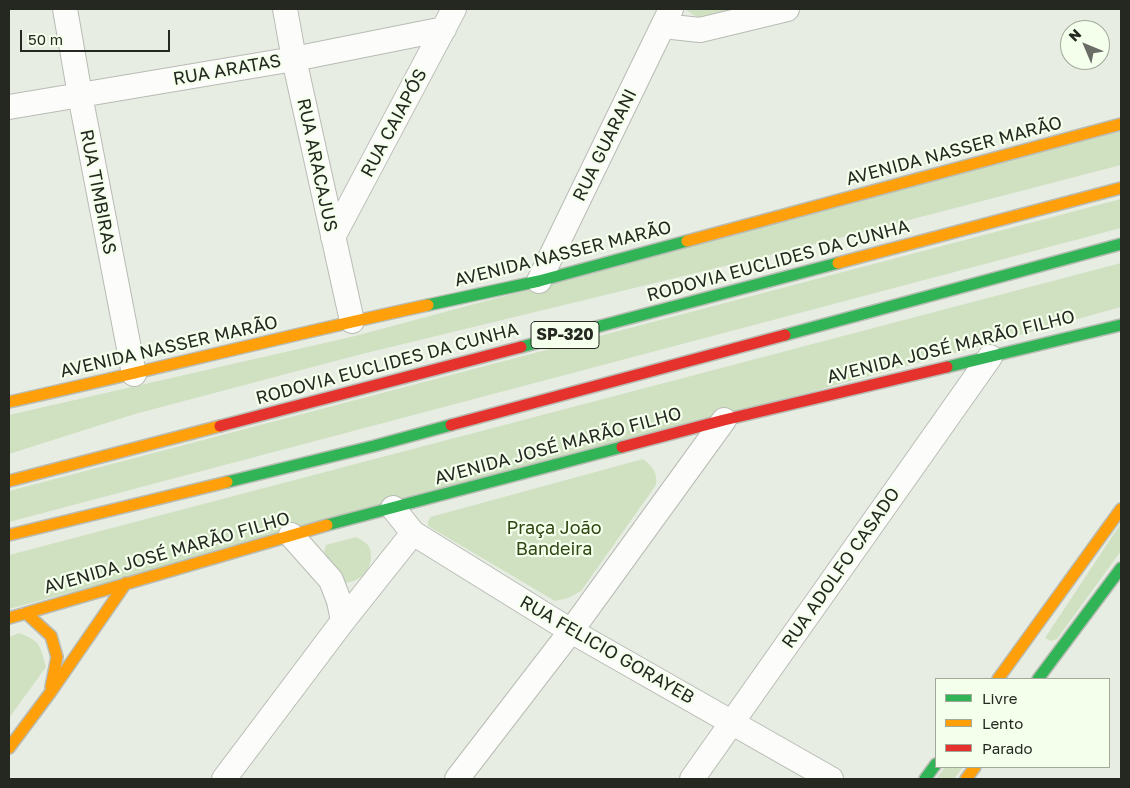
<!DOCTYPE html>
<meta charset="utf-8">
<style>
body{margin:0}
#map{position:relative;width:1130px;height:788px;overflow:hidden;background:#e8ede3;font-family:"Golos Text",sans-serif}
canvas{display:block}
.frame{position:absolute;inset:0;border:10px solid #242821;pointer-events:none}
.legend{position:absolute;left:935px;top:678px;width:175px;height:90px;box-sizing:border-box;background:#f4ffec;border:1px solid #a1a99b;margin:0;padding:6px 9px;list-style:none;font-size:15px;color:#242821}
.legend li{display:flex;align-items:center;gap:10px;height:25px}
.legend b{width:25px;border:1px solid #a1a99b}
.north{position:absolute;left:1060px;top:20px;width:50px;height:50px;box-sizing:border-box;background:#f4ffec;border:1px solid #a1a99b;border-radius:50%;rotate:315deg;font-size:14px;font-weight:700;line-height:20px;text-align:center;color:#242821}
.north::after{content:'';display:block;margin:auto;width:18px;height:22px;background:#696d65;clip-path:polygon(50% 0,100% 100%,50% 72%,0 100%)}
.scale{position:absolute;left:20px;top:30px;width:150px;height:22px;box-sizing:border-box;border:2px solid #242821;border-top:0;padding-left:6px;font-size:15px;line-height:18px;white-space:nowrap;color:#242821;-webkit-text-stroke:4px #f4ffec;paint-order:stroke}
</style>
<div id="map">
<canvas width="1130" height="788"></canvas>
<div class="frame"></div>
<ul class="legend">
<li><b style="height:6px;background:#30b455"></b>Livre</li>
<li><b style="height:6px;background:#ff9f0a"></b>Lento</li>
<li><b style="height:6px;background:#e5322d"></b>Parado</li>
</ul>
<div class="north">N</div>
<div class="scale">50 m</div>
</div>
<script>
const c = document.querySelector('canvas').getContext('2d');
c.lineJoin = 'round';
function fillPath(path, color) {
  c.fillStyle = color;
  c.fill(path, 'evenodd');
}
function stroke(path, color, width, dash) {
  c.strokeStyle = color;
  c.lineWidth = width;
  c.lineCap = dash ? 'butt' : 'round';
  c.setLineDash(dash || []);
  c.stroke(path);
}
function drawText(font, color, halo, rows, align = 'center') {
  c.font = font + ' "Golos Text",sans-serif';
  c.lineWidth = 4.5;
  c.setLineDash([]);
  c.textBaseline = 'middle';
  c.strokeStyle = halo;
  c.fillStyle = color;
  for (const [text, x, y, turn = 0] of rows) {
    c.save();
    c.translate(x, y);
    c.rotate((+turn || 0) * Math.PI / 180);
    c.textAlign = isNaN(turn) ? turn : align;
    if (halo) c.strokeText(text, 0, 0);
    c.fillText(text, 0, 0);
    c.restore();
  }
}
fillPath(new Path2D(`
 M685,9H741L698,18Z
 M1121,131V165L832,240L358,355L135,414L9,454V415L355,336Z
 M1121,199V228L9,522V491Z
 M1121,263V307L988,344L9,609V555Z
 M643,459C652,466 658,472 656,485L581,591L568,598L555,601L428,526V522L430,517L434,516Z
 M1121,523V551L1057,639L1051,641L1045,638Z
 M356,537C360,539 364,541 367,544C370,547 371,551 371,555C372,572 358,583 342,583L338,579L324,551L326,545Z
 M19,633C41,641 40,646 46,667L9,718V637Z
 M945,767H963L954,779H936Z`), '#d0e1c2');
const street = new Path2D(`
 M65,9L80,95L134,374
 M285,9L294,59L352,321
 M663,26L700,30L787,9
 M9,107L294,59L444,29
 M333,237L454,9
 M539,281L671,9
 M393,508L413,533L571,631L831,779
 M291,535L331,580L339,601L343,621
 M224,779L343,621L413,533
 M457,779L571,631L724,420
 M692,779L990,357`);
const fast = new Path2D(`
 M428,305L539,281L687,241
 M785,335L1121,244
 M521,347L838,263
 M947,367L1121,325
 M227,482L374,446L451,425
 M327,525L622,447
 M1038,679L1121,568
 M925,779L936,764`);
const slow = new Path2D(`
 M687,241L1121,124
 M838,263L1121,188
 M9,402C149,371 288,335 428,305
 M9,481L220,426
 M9,535L227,482
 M26,613L51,636L57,657L51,687
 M9,618L327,525
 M998,679L1121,509
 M9,748L50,693L126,583
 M966,779L975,767`);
const jam = new Path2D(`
 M451,425L785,335
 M220,426L521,347
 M622,447L724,420L947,367`);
stroke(street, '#b8bcb4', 26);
stroke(fast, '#b8bcb4', 14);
stroke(slow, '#b8bcb4', 14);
stroke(jam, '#b8bcb4', 14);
stroke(street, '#fcfcfb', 24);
stroke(fast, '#30b455', 11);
stroke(slow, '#ff9f0a', 11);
stroke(jam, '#e5322d', 11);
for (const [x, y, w] of [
 [565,335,68]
]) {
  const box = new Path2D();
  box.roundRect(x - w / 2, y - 13.5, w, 27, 4);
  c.fillStyle = '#f4ffec';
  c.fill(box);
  stroke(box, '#242821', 1);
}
drawText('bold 16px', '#242821', null, [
 ["SP-320",565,335]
]);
drawText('18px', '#242821', '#f4ffec', [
 ["RUA ARATAS",227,70,-10],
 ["RUA CAIAPÓS",394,123,-62],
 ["RUA GUARANI",605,145,-64],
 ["AVENIDA NASSER MARÃO",954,151,-15],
 ["RUA ARACAJUS",317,165,78],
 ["RUA TIMBIRAS",98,192,79],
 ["AVENIDA NASSER MARÃO",563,254,-14],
 ["RODOVIA EUCLIDES DA CUNHA",778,261,-15],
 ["AVENIDA NASSER MARÃO",169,347,-13],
 ["AVENIDA JOSÉ MARÃO FILHO",951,347,-14],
 ["RODOVIA EUCLIDES DA CUNHA",387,364,-15],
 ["AVENIDA JOSÉ MARÃO FILHO",558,446,-15],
 ["AVENIDA JOSÉ MARÃO FILHO",167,553,-16],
 ["RUA ADOLFO CASADO",841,568,-55],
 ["RUA FELICIO GORAYEB",607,650,30]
]);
drawText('18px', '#2e4713', '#f4ffec', [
 ["Praça João",554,528],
 ["Bandeira",554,549]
]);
</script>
